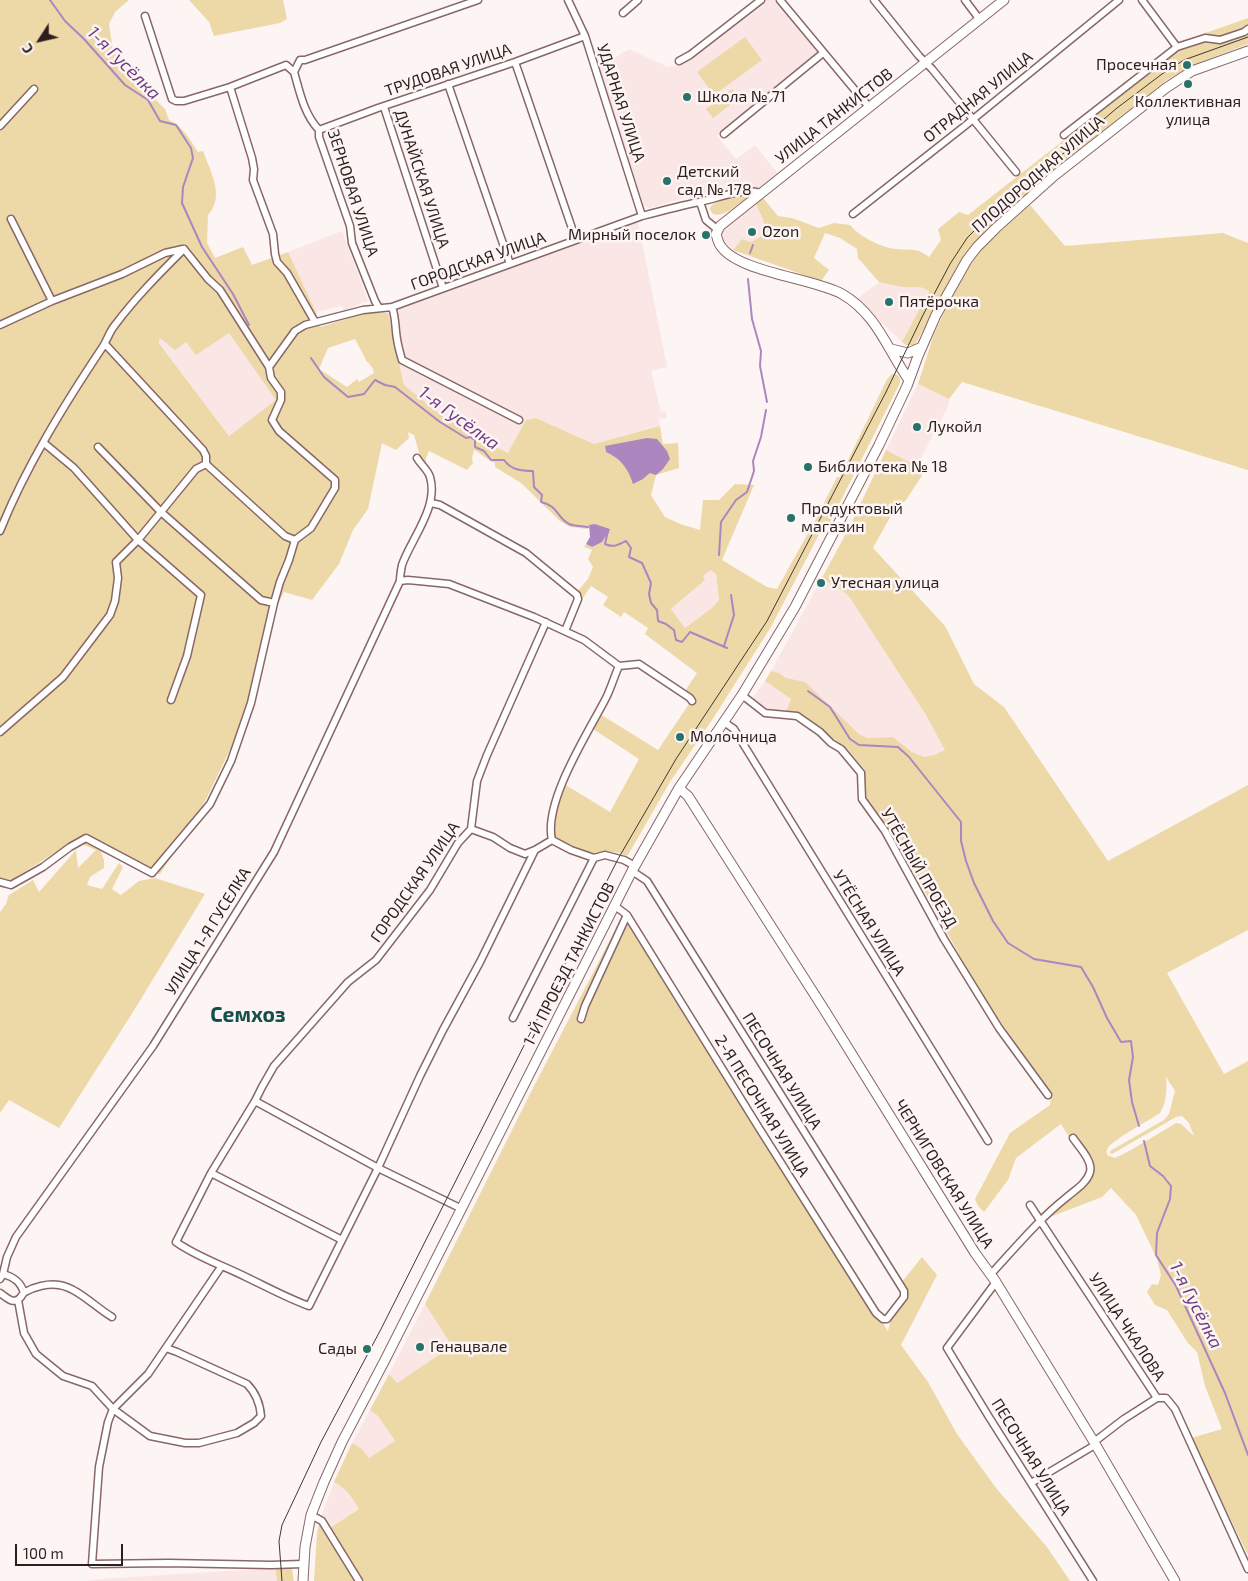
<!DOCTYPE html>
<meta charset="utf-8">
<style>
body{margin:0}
#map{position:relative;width:1248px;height:1581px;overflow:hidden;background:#fdf5f4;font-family:"Exo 2",sans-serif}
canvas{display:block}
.north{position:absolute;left:15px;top:15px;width:50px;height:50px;-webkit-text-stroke:4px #fdf5f4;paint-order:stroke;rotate:235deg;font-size:14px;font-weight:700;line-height:20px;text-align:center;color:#2c1f1e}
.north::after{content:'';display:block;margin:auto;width:18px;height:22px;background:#2c1f1e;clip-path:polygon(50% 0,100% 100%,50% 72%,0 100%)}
.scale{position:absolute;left:15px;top:1544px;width:108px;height:22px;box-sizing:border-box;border:2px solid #2c1f1e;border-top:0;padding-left:6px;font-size:15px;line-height:18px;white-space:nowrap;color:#2c1f1e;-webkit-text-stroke:4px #fdf5f4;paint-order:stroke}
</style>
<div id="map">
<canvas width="1248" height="1581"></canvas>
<div class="north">С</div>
<div class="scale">100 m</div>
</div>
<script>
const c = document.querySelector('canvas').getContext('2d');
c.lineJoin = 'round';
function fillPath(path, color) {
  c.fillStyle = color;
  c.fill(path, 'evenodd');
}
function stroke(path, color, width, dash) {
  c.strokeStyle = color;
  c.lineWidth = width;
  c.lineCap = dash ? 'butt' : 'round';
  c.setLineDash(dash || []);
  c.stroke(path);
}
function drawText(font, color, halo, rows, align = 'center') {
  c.font = font + ' "Exo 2",sans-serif';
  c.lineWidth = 5;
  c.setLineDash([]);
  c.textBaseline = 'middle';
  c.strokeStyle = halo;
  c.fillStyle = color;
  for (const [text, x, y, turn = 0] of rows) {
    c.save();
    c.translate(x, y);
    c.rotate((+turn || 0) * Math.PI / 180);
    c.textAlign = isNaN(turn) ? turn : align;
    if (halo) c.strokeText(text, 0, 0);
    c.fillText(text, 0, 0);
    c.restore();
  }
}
fillPath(new Path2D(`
 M765,0H775L815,48L817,52L813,57L717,136L736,159L755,145L779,175L761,188L684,198L650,208L647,207L644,205L598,68L629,49L668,67L680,65L689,60Z
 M756,204L758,210L765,220V229L762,236L751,242L742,239L733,250L725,243L721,234L724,228Z
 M638,222L667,367L651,371L661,412L666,411L667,418L659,419L660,426L594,444L536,418L527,420L508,453L473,435L441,415L404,385L388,313Z
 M342,231L368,301L344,310L342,306L316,312L288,252Z
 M879,282L902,287H920L929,291L902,342L857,299Z
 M229,333L277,400L229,436L159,342L160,338L186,342Z
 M918,384L949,399V405L917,466L886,450Z
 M710,569L716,574L719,600L712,608L685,628L671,609L705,580L703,576Z
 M822,578L848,595L926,715L946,750L934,755L924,757L912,752L893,737L867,738L859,734L805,683L786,678L779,673L771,671Z
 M765,681L791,699L786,712L766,713L752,699Z
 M425,1304L452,1346L397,1383L389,1374Z
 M370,1410L378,1416L395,1441L369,1458L362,1449L352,1443Z
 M334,1482L340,1485L348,1494L359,1509L330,1528L321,1517Z
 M275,1568L277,1581H86L100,1579Z`), '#f9e6e5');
fillPath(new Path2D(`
 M0,0H129L115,12L109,24L113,50L131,75L165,109L169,120C183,126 190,140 198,152L203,151C211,173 225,196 208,215L207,243L215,258L243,247L252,265L288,252L316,312L320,327L370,312L388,313L404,385L441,415L473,435L508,453L526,420L536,418L594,444L660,426L663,444L678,443L679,468L656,475L651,495L665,517L680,524L700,530L703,500H719L735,484L754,485L722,560L767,587L777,589L817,517L837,477H840L887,379L892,374H896L900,378V383L829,524L825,523L771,627L714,717L670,782L628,855L626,856L620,853L605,851L601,854C588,852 556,847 552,833C548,821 560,796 564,784L610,812L639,759L593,729L600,714L658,750L689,704L685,691L697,673L645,634L648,628L624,612L621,617L603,605L608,597L591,586L581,601L580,595L577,592L588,579L593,567L588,559L592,550L584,547L586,544L592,547L606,535L610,529L595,524L588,527V529L570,527L560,521L521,483L495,467V463C487,460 482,454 474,450L472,459L473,463L467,470L429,451L426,458V466L421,460L414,435L408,432L409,438L396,450L382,443L368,509L353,530L339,564L312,600L284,592L277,606L264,663L253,702L197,818L160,874L101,852L104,860V868L90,877L87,885L102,889L119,863L123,867L112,889L121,895L139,881L155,878L205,894L133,1012L59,1128L9,1100L0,1113V912L6,904L9,895L33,880L39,892L76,850L78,868L96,850L74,841L0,887ZM229,333L276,400L229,436L159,343L160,338L175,350L186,342L196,355ZM355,339L367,362H368L373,369L374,373L359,382L357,379L347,387L319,369L328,348ZM630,442L660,444L667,451L650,473L643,479L629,470L614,456L606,452L605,447ZM710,570L716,574L719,600L712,608L685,628L671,609L705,580L703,576Z
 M189,0H283L287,19L280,23L214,36L209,22Z
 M1248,18V44L1195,64L1167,80L1072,155L992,225L974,244L957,267L915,345H906L902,342L929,291L920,287H902L879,282L858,258L857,249L840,238L825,233L814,258L829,270L821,281L733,250L742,239L751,242L762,236C768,220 761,218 756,204L763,198L778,216L792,218L819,228L834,223L850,225C860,237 880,247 896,249C911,251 916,247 929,257L941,240L938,229L959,212L968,215L1179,50L1180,42Z
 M745,37L762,60L714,95L697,72Z
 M732,89L739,98L713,118L706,109Z
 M744,195L747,196V198C738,204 724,218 713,214L710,210L711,206C721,199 732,196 744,195Z
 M1030,205L1065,246L1223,233L1248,243V470L962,382L949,399L918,384L934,334L947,306L968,269L980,250Z
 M886,450L917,466L923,474L906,500L894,510L873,548L945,626L974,684L1004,707L1108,861L1248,785V930L1167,973L1224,1074L1248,1061V1555L1191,1438L1222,1429L1205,1386L1197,1352L1188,1343L1167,1310L1155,1305L1147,1292L1152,1284L1158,1285L1161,1275L1157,1259L1136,1215L1111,1188L1102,1197L1045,1219L1085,1184L1087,1171V1166L1061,1124L1016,1158L1008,1180L984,1212L978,1206L975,1199L1010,1133L1050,1105L1051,1094L995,1014L961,958L915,874L887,828L865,798V770L848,750L822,730L786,712L791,699L765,681L771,671L779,673L786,678L805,682L859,734L867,738L893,737L912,752L924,757L934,755L945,750L926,715L848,595L822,578L850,526ZM1166,1077L1175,1091L1169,1114L1164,1120L1110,1151V1153L1112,1154L1176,1117L1182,1116L1189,1123L1194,1136L1181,1124L1176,1123L1131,1150L1115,1158L1107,1155C1107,1152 1106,1151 1108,1148C1112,1140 1150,1120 1160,1113C1167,1102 1167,1089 1166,1077Z
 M623,915L625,916L888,1331L891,1319L896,1310L908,1295L902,1282L922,1257L937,1275L901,1345L928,1382L957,1434L996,1488L1047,1547L1070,1581H314L317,1533L321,1517L330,1528L359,1509C352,1498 346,1488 334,1482L352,1443L362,1449L369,1458L395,1441L378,1416L370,1410L389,1374L397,1383L452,1346L425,1304L532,1090Z
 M275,1568H290L292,1569L294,1581H277Z`), '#edd8a8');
fillPath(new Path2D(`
 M647,438L657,439L667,451L670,459L663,469L656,475L650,473L643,479L633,484C628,468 621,459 606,452L605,446Z
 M595,524L610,529L608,535L605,537L602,542L592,547L586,544L590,537L589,525Z`), '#ab86bf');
stroke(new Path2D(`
 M50,0L65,21L84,39L125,85L148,100L160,121L176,125L191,148L193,158L183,187L182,203L202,247L233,294L249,325
 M750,253L753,245
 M748,279L752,319L761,351L760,366L767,402
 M311,358L324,377L348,397L364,394L375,380L385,385L395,387L440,422L466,438L470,437L475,440V447L484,451L491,460H504C511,470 522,471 533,471L534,487L542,495L541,502C559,506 556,517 569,524C574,526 582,526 588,527
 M607,535L605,544C613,548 618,545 626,541L631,548L629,557L642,563L651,583L649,594L651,603L657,610L658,621L666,624L674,630L676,640L682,642L690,632L727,648
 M719,555L721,522L736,500L747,492L754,471L753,461L761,437L766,410
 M724,646L734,615L731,595
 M808,691L830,707L850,739L859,745L898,747L909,757L961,822V841L966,861L974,883L993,921L1008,943L1034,959L1081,967L1093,987L1107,1018L1121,1042L1131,1041L1133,1057L1129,1080L1132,1102L1139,1126
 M1144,1141L1150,1166L1163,1176L1171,1186L1170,1199L1157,1233L1156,1255L1176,1286L1225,1393L1248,1455`), '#ab86bf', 2);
const street = new Path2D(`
 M568,0L585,36L642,216
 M780,0L869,107
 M874,0L919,56L932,69L1016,172
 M965,0L980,20
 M1142,0L1177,47
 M623,13L638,0
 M145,16L172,99L176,101H184L230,87L286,65L294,72
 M679,61L690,55L761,0
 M515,62L576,240
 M448,84L510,264
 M230,87L252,158L254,169L253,180L273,234L275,254L277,262L287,273L315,322
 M384,107L443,288
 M0,126L34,89
 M319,130L378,108L515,62L585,36
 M724,134L823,53
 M1064,135L1177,47L1205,38L1220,40L1244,32L1248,29
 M700,202L706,220L718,230
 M853,214L966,125L1119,0
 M11,219L52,301
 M392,307C396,318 395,328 397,339C398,346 400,353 402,360L519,420
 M379,308L375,301L352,243L350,226L319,137V130C304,114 300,93 294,72L300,60H305L478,0
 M0,325L52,301L122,274L165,253L183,249
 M105,344L203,450L206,456V464L285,536L295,540
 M269,367L295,331L305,325L363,310L392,307L642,216C661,211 680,206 699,202C720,198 741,187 761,193
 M44,443L74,468L138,540L201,595L187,656L171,700
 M98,447L161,512L261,600L274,603
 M431,503L440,505L526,553L577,595L578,599L565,631
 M0,531C25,468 64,405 102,348C107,341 109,332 115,325C136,297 160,273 184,249
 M400,581L408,580L449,584L534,617L584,640L619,666
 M742,695L765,713L797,716L820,732L831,743L841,749L861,773L862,799L885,831L944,939L999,1028L1048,1095
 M724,722L734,729L988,1141
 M0,732L63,677L110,615L115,601L118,578L116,562L138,540L196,469L206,464
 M471,829L493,837L510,848L525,854L535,850
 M635,866L624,860L605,855L594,858L571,850L552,840C543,802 588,733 606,698C611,688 614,677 619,666L639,664L690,698L692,701
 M0,882L11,885L43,867L70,847L86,838L152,873L210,804L231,761L251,703L274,603L280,582L289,560L295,540L311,528L335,488V480L279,431L272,420L281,400V392L271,378L269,367L220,290L208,279L184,249
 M615,906L627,915L759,1128L876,1313L883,1319H887L904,1297V1291L647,881L632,871
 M513,1018L594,858
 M581,1019L585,1006L627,915
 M255,1101L378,1168L462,1209
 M211,1173L176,1242C197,1257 222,1265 246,1277C267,1287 287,1298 309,1306L378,1168L420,1076L443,1030L480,962L535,850L552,840
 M1030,1205L1157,1398H1166L1175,1409L1248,1569
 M342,1240L211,1173L255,1101L262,1087L274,1066L348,982L376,960L430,890L458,843L471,829L477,781L487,755L546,622
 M221,1267L148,1374L113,1409L108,1422L99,1467L92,1564L169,1563L271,1565L303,1564
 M3,1274L7,1257L16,1237L153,1046L274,852L400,581C400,576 401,570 402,565C411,539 439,507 430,477C428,470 421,465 417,458
 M991,1274C1015,1248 1039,1219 1067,1197C1075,1190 1087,1183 1090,1172C1093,1161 1079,1147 1073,1138
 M0,1279L3,1274C14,1277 21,1282 24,1293
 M996,1282L947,1348L989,1417L1093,1581
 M0,1293C6,1297 13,1305 20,1298C22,1296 22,1294 25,1292C34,1287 48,1283 59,1285C78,1288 95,1307 112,1317
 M18,1300L24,1333L36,1354L63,1376L92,1386L113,1409L150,1436L185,1443H199L237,1433L254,1423L261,1416C260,1403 256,1393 247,1384L177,1352L166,1348
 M1094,1442L1124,1419L1157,1398
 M1031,1483L1095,1445
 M311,1515L322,1521L359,1581`);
const secondary = new Path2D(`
 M891,349L908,353L922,347
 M909,380C888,351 877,314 842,294C813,278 736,272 720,245C718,242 717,237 716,234L720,226L1004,0
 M679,788L688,796L825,1011L975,1253L996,1282L1094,1442L1175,1581
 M303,1581L305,1547L311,1515L324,1482L342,1442L386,1358L632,871L679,788L742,695L795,607L879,445L907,386L918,356L936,315L967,260L977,247L996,228L1054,176L1166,88L1192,71L1248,51`);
stroke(street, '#886766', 9);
stroke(secondary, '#886766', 11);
stroke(street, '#fff', 6);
stroke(secondary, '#fff', 9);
stroke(new Path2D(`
 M282,1581L279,1541L282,1525L321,1442L381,1329L618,859L676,759L767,621L886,392L923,315L950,264L967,238L986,219L1117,108L1162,74L1184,60L1248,37`), '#423635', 1);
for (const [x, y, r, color] of [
 [1187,65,5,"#29726c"],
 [1188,84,5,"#29726c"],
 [687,97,5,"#29726c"],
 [667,181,5,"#29726c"],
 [752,232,5,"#29726c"],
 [706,235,5,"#29726c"],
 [889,302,5,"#29726c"],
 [917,427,5,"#29726c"],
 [808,467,5,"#29726c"],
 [791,518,5,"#29726c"],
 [821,583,5,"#29726c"],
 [680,737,5,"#29726c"],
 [420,1347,5,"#29726c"],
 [367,1349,5,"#29726c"]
]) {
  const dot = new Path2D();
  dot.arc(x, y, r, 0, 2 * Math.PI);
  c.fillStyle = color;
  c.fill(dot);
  stroke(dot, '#fdf5f4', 2);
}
drawText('16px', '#2c1f1e', '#fdf5f4', [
 ["Просечная",1177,65,"right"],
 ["Школа № 71",697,97],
 ["Коллективная",1188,102,"center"],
 ["улица",1188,120,"center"],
 ["Детский",677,172],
 ["сад № 178",677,190],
 ["Ozon",762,232],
 ["Мирный поселок",696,235,"right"],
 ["Пятёрочка",899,302],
 ["Лукойл",927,427],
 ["Библиотека № 18",818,467],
 ["Продуктовый",801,509],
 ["магазин",801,527],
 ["Утесная улица",831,583],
 ["Молочница",690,737],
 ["Генацвале",430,1347],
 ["Сады",357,1349,"right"]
], 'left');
drawText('16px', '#2c1f1e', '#fdf5f4', [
 ["ТРУДОВАЯ УЛИЦА",448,70,-19],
 ["ОТРАДНАЯ УЛИЦА",978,97,-39],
 ["УДАРНАЯ УЛИЦА",621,103,72],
 ["УЛИЦА ТАНКИСТОВ",834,116,-38],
 ["ПЛОДОРОДНАЯ УЛИЦА",1038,174,-41],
 ["ДУНАЙСКАЯ УЛИЦА",422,179,72],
 ["ЗЕРНОВАЯ УЛИЦА",353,193,72],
 ["ГОРОДСКАЯ УЛИЦА",478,261,-20],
 ["УТЁСНЫЙ ПРОЕЗД",919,868,60],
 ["ГОРОДСКАЯ УЛИЦА",415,882,-55],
 ["УТЁСНАЯ УЛИЦА",869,923,58],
 ["УЛИЦА 1-Я ГУСЕЛКА",208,931,-58],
 ["1-Й ПРОЕЗД ТАНКИСТОВ",569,964,-63],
 ["ПЕСОЧНАЯ УЛИЦА",782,1071,58],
 ["2-Я ПЕСОЧНАЯ УЛИЦА",762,1106,58],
 ["ЧЕРНИГОВСКАЯ УЛИЦА",944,1174,58],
 ["УЛИЦА ЧКАЛОВА",1127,1327,57],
 ["ПЕСОЧНАЯ УЛИЦА",1031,1457,58]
]);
drawText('italic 18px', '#6d3d84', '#fdf5f4', [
 ["1-я Гусёлка",124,63,45],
 ["1-я Гусёлка",459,418,36],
 ["1-я Гусёлка",1196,1305,63]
]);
drawText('bold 21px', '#134f4b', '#fdf5f4', [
 ["Семхоз",248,1015]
]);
</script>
